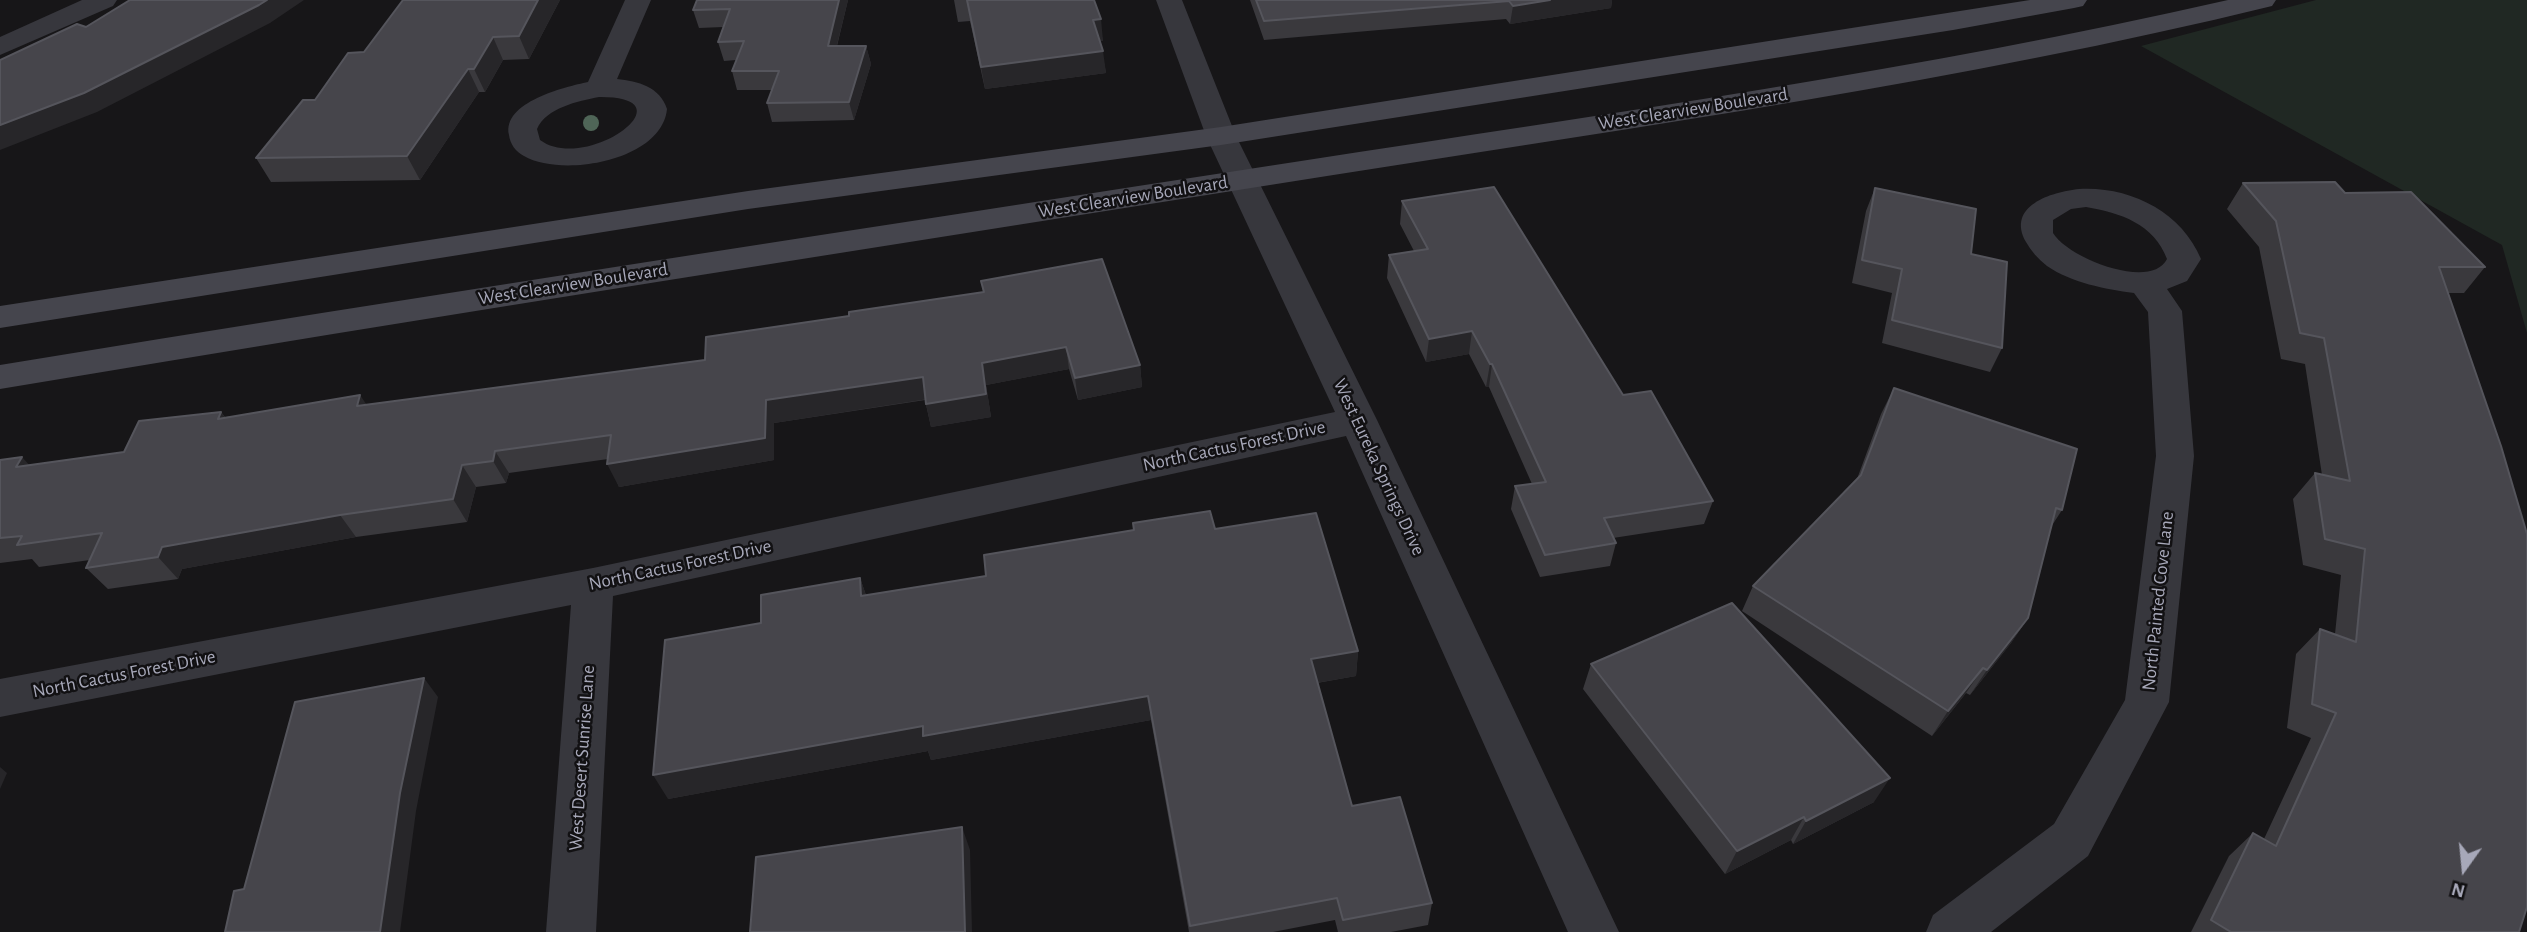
<!DOCTYPE html>
<style>
body{margin:0}
#map{position:relative;width:2527px;height:932px;overflow:hidden;background:#171618;font-family:"Alegreya Sans",sans-serif}
canvas{display:block}
.north{position:absolute;left:2429px;top:834px;width:70px;height:70px;-webkit-text-stroke:5px #121113;paint-order:stroke;rotate:195deg;font-size:19px;font-weight:700;line-height:28px;text-align:center;color:#a7a8b9}
.north::after{content:'';display:block;margin:auto;width:24px;height:32px;background:#a7a8b9;clip-path:polygon(50% 0,100% 100%,50% 72%,0 100%)}
</style>
<div id="map">
<canvas width="2527" height="932"></canvas>
<div class="north">N</div>
</div>
<script>
const c = document.querySelector('canvas').getContext('2d');
c.lineJoin = 'round';
function fillPath(path, color) {
  c.fillStyle = color;
  c.fill(path, 'evenodd');
}
function stroke(path, color, width, dash) {
  c.strokeStyle = color;
  c.lineWidth = width;
  c.lineCap = dash ? 'butt' : 'round';
  c.setLineDash(dash || []);
  c.stroke(path);
}
function drawText(font, color, halo, rows, align = 'center') {
  c.font = font + ' "Alegreya Sans",sans-serif';
  c.lineWidth = 5;
  c.setLineDash([]);
  c.textBaseline = 'middle';
  c.strokeStyle = halo;
  c.fillStyle = color;
  for (const [text, x, y, turn = 0] of rows) {
    c.save();
    c.translate(x, y);
    c.rotate((+turn || 0) * Math.PI / 180);
    c.textAlign = isNaN(turn) ? turn : align;
    if (halo) c.strokeText(text, 0, 0);
    c.fillText(text, 0, 0);
    c.restore();
  }
}
fillPath(new Path2D(`
 M2316,0H2527V333L2502,245L2141,46Z`), '#202823');
fillPath(new Path2D(`
 M82,0H117L113,6L0,55V37Z
 M625,0H651L617,79C638,81 660,87 667,109C662,161 562,178 524,156C516,152 510,144 509,135C502,102 565,87 588,82ZM599,97C694,96 586,174 540,140L537,129C546,108 578,101 599,97Z
 M1156,0H1182L1236,136L1377,420L1619,932H1568L1346,436L613,596L596,932H546L571,605L0,717V679L593,568L1335,412L1206,136Z
 M2079,189C2129,186 2181,211 2201,259L2187,281L2167,289L2182,311L2194,456L2169,702L2088,856L1991,932H1926L1933,915L2054,824L2125,700L2156,456L2148,312L2134,293C2105,289 2072,283 2047,266C2038,259 2031,251 2026,242C2006,206 2051,192 2079,189ZM2086,207C2121,213 2154,224 2167,259C2151,291 2068,258 2053,233V220L2071,209Z`), '#37373d');
fillPath(new Path2D(`
 M2030,0H2087L2083,6L2074,8L1953,30L1221,145L748,209L0,328V306L748,191L1221,127Z
 M2228,0H2276L2272,6C1961,82 1643,126 1327,176C884,246 442,315 0,389V365C433,294 867,228 1301,161C1611,113 1922,70 2228,0Z`), '#45454d');
c.fillStyle = '#4f6557';
for (const [x, y] of [
 [591,123]
]) {
  c.beginPath();
  c.arc(x, y, 8, 0, 2 * Math.PI);
  c.fill();
}
fillPath(new Path2D(`
 M560,0L529,59L503,60L485,92H479L420,180L271,182L256,158L364,52Z
 M697,0H848L837,46H866L871,64L854,120L772,122L767,103L772,90H737L732,71L736,60L724,61L718,42L723,27L699,28L693,10Z
 M954,0H1094L1103,41H1100L1106,73L985,89L970,21L958,22Z
 M1250,0H1612L1611,8L1510,24L1506,19L1264,40Z
 M2243,183L2345,193L2485,267L2464,293H2448L2519,932H2191L2229,856L2253,833L2264,839L2311,738L2287,728L2296,654L2320,629L2335,634L2341,575L2303,565L2293,499L2315,473L2322,475L2305,364L2281,359L2259,247L2227,209Z
 M1875,188L1971,254L2002,348L1990,372L1882,343L1892,293L1852,283L1866,211Z
 M1402,201L1623,395L1713,501L1704,524L1613,538L1616,543L1610,566L1540,577L1511,509L1515,486L1532,484L1489,387H1486L1469,354L1426,362L1387,278L1389,255L1414,251L1400,224Z
 M981,281L1140,365L1142,387L1078,400L1069,369L986,385L991,417L931,427L925,400L774,423V460L619,487L608,459L509,473L506,483L476,487L467,522L356,537L182,569L178,579L108,589L86,568L90,560L39,567L32,559L0,563V460L29,465L124,452L221,412L225,417L366,405L705,360L849,316L983,292Z
 M1894,388L2062,510L2051,527L2028,618L2011,643L1970,695L1966,693L1932,736L1742,611L1753,586L1857,479L1881,414Z
 M1133,523L1215,529L1358,651L1356,676L1317,683L1352,806L1432,903L1428,925L1391,932H1338L1335,920L1273,932H1189L1151,720L931,760L928,751L668,799L761,623L860,578L866,595L986,576L1134,530Z
 M1591,664L1874,802L1793,844L1791,840L1725,874L1583,689Z`), '#3a393d');
fillPath(new Path2D(`
 M267,0H304L270,23L97,112L0,150V125Z
 M538,0H560L529,59L519,36Z
 M839,0H848L832,65L828,46Z
 M1550,0H1612L1611,8L1510,24L1513,6Z
 M1101,19L1103,41L1095,42L1093,20Z
 M493,37L503,60L485,92L474,69Z
 M866,46L871,64L854,120L849,102Z
 M1103,51L1106,73L985,89L981,67Z
 M468,69L479,92L420,180L407,156Z
 M1472,331L1469,354L1426,362L1429,339Z
 M1066,347L1069,369L986,385L991,417L931,427L926,404L982,363Z
 M1490,364H1492L1489,387H1486Z
 M1140,365L1142,387L1078,400L1075,378Z
 M923,377L928,399L774,423V460L619,487L607,464L766,400Z
 M360,395L375,417L357,406Z
 M221,412L238,434L218,419Z
 M495,451L509,473L506,483L493,461Z
 M22,457L43,480L16,467Z
 M462,465L476,487L467,522L453,499Z
 M340,515L356,537L182,569L178,579L158,557L162,547Z
 M860,578L869,604L861,596Z
 M2028,618L2011,643L1970,695L1987,670Z
 M1358,651L1356,676L1310,684L1311,659Z
 M1983,668L1966,693L1932,736L1948,711Z
 M424,678L438,697L416,811L400,932H380L400,793Z
 M1148,696L1151,720L931,760L928,751L668,799L653,775L923,726Z
 M0,767L7,773L0,789Z
 M1890,778L1874,802L1793,844L1806,821Z
 M1804,817L1791,840L1725,874L1737,851Z
 M962,827L970,850L972,932H965Z`), '#272629');
const building = new Path2D(`
 M130,0H267L259,5L84,93L0,125V60L77,24L86,27Z
 M403,0H538L519,36L493,37L474,69H468L407,156L256,158L303,100H315L348,53L364,52Z
 M697,0H839L828,46H866L849,102L767,103L779,71H732L744,41L718,42L730,9L693,10Z
 M967,0H1094L1101,19L1093,20L1103,51L981,67Z
 M1256,0H1550L1513,6L1509,1L1264,21Z
 M2335,182L2345,193L2411,192L2485,267H2439L2501,446L2527,534V907L2519,932H2231L2211,920L2253,833L2276,846L2336,713L2312,704L2320,629L2356,642L2365,549L2325,539L2315,473L2350,481L2324,338L2300,333L2276,221L2243,183Z
 M1494,187L1623,395L1651,391L1713,501L1604,518L1616,543L1545,555L1515,486L1546,482L1492,364H1490L1472,331L1429,339L1389,255L1428,249L1402,201Z
 M1875,188L1976,209L1971,254L2007,262L2002,348L1892,320L1902,269L1862,260Z
 M1102,259L1140,365L1075,378L1066,347L982,363L986,394L926,404L923,377L766,400L765,438L607,464L611,435L495,451L493,461L462,465L453,499L340,515L162,547L158,557L86,568L102,533L17,545L22,536L0,538V460L22,457L16,467L124,452L139,421L221,412L218,419L360,395L357,406L705,360L706,337L849,316V312L984,292L981,281Z
 M1894,388L2077,449L2062,510L2056,508L2028,618L1987,670L1983,668L1948,711L1753,586L1861,475Z
 M1210,511L1215,529L1316,513L1358,651L1311,659L1352,806L1400,797L1432,903L1343,920L1337,898L1190,926L1148,696L923,736V726L653,775L665,640L761,623V595L860,578L861,596L986,576L984,555L1134,530L1133,523Z
 M1732,603L1890,778L1806,821L1804,817L1737,851L1591,664Z
 M424,678L400,793L380,932H225L234,891L244,889L295,702Z
 M962,827L965,932H750L756,857Z`);
fillPath(building, '#46454b');
stroke(building, '#55555c', 2);
drawText('19px', '#a7a8b9', '#121113', [
 ["West Clearview Boulevard",1693,109,-9],
 ["West Clearview Boulevard",1133,197,-9],
 ["West Clearview Boulevard",573,284,-9],
 ["North Cactus Forest Drive",1234,446,-12],
 ["West Eureka Springs Drive",1379,467,65],
 ["North Cactus Forest Drive",680,565,-12],
 ["North Painted Cove Lane",2158,601,-84],
 ["North Cactus Forest Drive",124,674,-11],
 ["West Desert Sunrise Lane",582,758,-86]
]);
</script>
